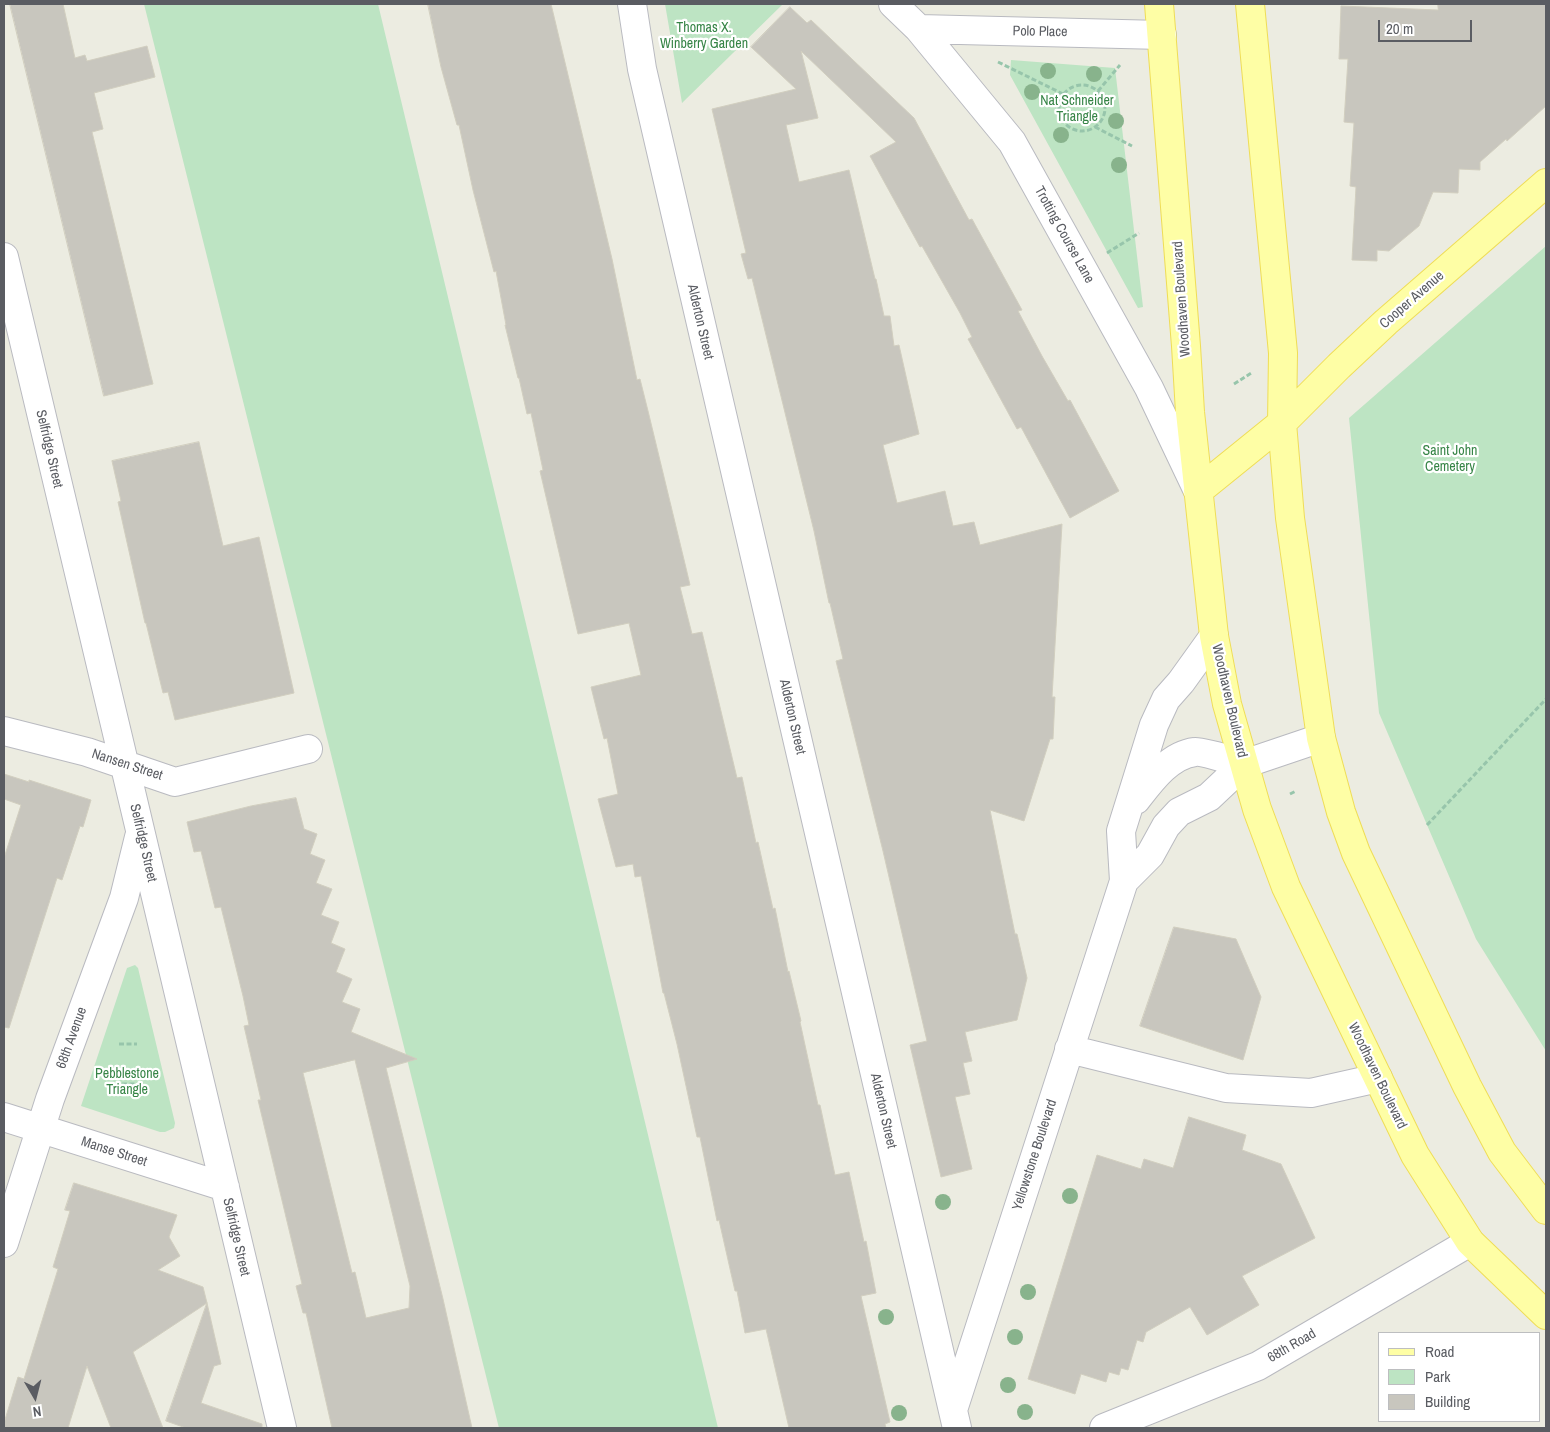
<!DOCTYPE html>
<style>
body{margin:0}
#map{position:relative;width:1550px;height:1432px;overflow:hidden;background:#ecece1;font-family:"Archivo Narrow",sans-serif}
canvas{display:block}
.frame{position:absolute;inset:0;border:5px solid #5a5c62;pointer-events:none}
.legend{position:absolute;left:1378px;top:1332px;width:162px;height:90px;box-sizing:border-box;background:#fff;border:1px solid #bdbec0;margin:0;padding:6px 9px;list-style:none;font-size:15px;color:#5a5c62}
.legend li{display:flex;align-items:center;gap:10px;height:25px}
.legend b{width:25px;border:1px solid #bdbec0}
.north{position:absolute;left:10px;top:1372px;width:50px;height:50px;-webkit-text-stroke:4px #fff;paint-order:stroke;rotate:172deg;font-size:14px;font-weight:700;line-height:20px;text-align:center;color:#5a5c62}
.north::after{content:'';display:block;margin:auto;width:18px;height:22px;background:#5a5c62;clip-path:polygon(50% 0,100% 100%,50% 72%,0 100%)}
.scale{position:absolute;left:1378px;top:20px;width:94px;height:22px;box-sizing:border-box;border:2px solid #5a5c62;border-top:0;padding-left:6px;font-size:15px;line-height:18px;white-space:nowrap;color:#5a5c62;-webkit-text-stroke:4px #fff;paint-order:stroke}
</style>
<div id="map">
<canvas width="1550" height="1432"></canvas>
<div class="frame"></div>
<ul class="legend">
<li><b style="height:6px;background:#fefea5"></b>Road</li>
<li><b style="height:14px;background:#bde4c3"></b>Park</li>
<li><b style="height:14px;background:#c8c6be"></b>Building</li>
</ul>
<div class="north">N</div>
<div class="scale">20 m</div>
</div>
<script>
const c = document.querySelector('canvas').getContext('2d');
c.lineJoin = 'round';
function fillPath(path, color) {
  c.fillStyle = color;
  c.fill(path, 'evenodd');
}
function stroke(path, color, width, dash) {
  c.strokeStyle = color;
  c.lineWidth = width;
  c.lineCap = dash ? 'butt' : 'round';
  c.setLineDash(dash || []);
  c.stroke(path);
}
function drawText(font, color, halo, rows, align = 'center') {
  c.font = font + ' "Archivo Narrow",sans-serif';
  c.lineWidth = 4.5;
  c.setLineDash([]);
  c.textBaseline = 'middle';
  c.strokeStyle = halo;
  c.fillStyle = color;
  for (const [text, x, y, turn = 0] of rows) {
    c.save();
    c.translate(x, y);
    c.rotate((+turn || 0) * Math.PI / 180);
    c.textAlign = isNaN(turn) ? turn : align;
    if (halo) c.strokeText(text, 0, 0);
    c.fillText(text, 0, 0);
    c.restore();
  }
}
fillPath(new Path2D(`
 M144,4H378L718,1428H499Z
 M665,4H783L682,103Z
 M1011,60L1115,68L1143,307L1138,308L1010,75Z
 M1546,246V1051L1476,939L1379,713L1349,418Z
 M135,965L138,968L175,1123L174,1128L165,1132H160L81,1106L127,968Z`), '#bde4c3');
const building = new Path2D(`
 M10,4H63L75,58L85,55L87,61L147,46L155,77L94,93L103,129L92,132L153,384L104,396Z
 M428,4H551L612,259L637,380L640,379L649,415L686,568L690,585L680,587L692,634L702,632L737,778L742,777L756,843L758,842L773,909L775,908L788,972L789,971L801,1021L800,1022L818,1105H820L835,1175L849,1172L864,1242L866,1241L876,1293L861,1296L890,1422L885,1424L886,1428H789L766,1329L745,1333L737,1291H735L719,1220L717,1221L714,1206L700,1137H697L677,1044L664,993H663L641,876L635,877L633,864L616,867L598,799L618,794L607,738L604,739L591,687L641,675L629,623L578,634L540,471L543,470L531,413L527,414L519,378H518L505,325H506L496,271L494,272L473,190L459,125H457L441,67Z
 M1438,4H1546V106L1507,141L1506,139L1480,162V170L1459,169L1458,193L1433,192L1419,226L1389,251L1377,250V261L1352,260L1356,187L1350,186L1354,123L1344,122L1348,59H1339L1341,6L1438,10Z
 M790,7L807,23L811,20L914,118L969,220L972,219L1022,310L1018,311L1042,356L1068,401L1070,400L1119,491L1070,518L1021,427L1017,429L968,339L972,337L960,313L922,246L920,247L870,156L896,142L801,51L818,118L786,125L799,182L849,170L875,279H876L884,316H890L894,346L899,345L919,434L883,445L897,503L945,491L953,526L974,522L980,545L1062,524L1052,697H1055L1053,739H1050L1024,821L990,810L1015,934H1017L1027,978L1017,1020L965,1032L972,1061L963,1063L970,1094L955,1097L972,1169L941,1177L910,1045L927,1041L883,851L836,661L843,659L830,603H829L814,531L752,278L748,279L741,254L746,253L712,109L796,89L751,47Z
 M199,442L223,546L259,537L294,693L175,720L168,692L163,693L146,623H145L118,502L121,501L112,461Z
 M4,774L29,782V780L91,800L83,827L80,826L62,880L57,878L9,1028L4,1027V858L21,805L4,799Z
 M296,798L304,829L317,834L310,854L325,860L316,883L332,889L321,915L339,922L331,943L345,949L336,972L352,979L342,1002L360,1009L351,1032L417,1059L386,1068L443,1299L472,1428H332L306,1313H303L296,1286L302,1284L258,1100H261L244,1026L249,1025L243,996L221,907L215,908L201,851L194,852L187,822L251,806ZM355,1060L410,1286L409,1308L366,1318L355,1272L352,1273L303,1073Z
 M1174,927L1236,939L1261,997L1243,1060L1140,1026Z
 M1189,1117L1246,1135L1242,1150L1281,1164L1315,1238L1242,1276L1259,1305L1207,1335L1190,1307L1146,1332L1143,1342L1137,1340L1128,1370L1121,1368L1119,1375L1109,1372L1106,1382L1081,1374L1075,1394L1028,1379L1097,1155L1141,1169L1144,1159L1173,1168Z
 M74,1183L177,1215L169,1237L180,1256L158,1270L203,1287L207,1303L133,1352L163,1428H111L87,1366L68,1428H4V1423L18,1377L24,1379L58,1269L53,1267L70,1211L65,1210Z
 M207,1303L221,1364L214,1366L201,1403L262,1424V1428H186L166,1421Z`);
fillPath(building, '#c8c6be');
stroke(building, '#d1cebf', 1);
const minor = new Path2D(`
 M632,4L642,69L957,1428
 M893,4L919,29L1012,142L1149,388L1198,491
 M919,29L1162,35
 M4,257L282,1428
 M4,731L87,752L175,782L308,749
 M1136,800C1150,782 1169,755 1195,752C1202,751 1234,761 1244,764
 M1124,881L1150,855L1166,826L1179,812L1209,797L1244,764L1321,738
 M1069,1049L1226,1088L1311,1093L1378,1078
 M4,1117L225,1187
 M4,1243L50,1099L124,898L139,837
 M953,1410L1124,881L1121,831L1154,725L1166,699L1181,682L1214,636
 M1104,1428L1258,1366L1470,1242`);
const major = new Path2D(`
 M1159,4L1186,346L1190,412L1214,636L1227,704L1257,809L1286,887L1415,1155L1470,1242L1546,1315
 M1250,4L1283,353L1282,423L1290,518L1321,738L1341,812L1356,853L1467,1086L1502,1152L1546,1210
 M1198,491L1282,423L1339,366L1386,322L1546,183`);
stroke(minor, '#b9bac0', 30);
stroke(major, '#efdd57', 30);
stroke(new Path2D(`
 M998,62L1063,94
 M1059 108a23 23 0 1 1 46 0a23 23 0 1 1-46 0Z
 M1098,91L1120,65
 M1095,127L1132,146
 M1107,253L1139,233
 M1234,384L1253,372
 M1290,794L1296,791
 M1427,825L1546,699
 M119,1044H137
 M122,1084H137`), '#97c5ab', 3, [5, 2.5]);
stroke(minor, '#fff', 28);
stroke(major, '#fefea5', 28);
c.fillStyle = '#88b38c';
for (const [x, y] of [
 [1048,71],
 [1094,74],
 [1032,92],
 [1116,121],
 [1061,135],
 [1119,165],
 [1070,1196],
 [943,1202],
 [1028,1292],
 [886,1317],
 [1015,1337],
 [1008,1385],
 [1025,1412],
 [899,1413]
]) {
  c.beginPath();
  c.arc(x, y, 8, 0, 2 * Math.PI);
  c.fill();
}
drawText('14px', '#368446', '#fff', [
 ["Thomas X.",704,28],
 ["Winberry Garden",704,44],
 ["Nat Schneider",1077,101],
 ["Triangle",1077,117],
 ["Saint John",1450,451],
 ["Cemetery",1450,467],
 ["Pebblestone",127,1074],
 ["Triangle",127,1090]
]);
drawText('14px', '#5a5c62', '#fff', [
 ["Polo Place",1040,32,1],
 ["Trotting Course Lane",1064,235,61],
 ["Woodhaven Boulevard",1182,299,-94],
 ["Cooper Avenue",1412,300,-41],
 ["Alderton Street",700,322,77],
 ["Selfridge Street",49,449,77],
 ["Woodhaven Boulevard",1229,701,77],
 ["Alderton Street",792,717,77],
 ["Nansen Street",127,765,18],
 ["Selfridge Street",143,843,77],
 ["68th Avenue",72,1038,-70],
 ["Woodhaven Boulevard",1377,1076,64],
 ["Alderton Street",883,1111,77],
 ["Manse Street",114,1152,18],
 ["Yellowstone Boulevard",1035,1155,-72],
 ["Selfridge Street",236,1237,77],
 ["68th Road",1292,1346,-30]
]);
</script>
